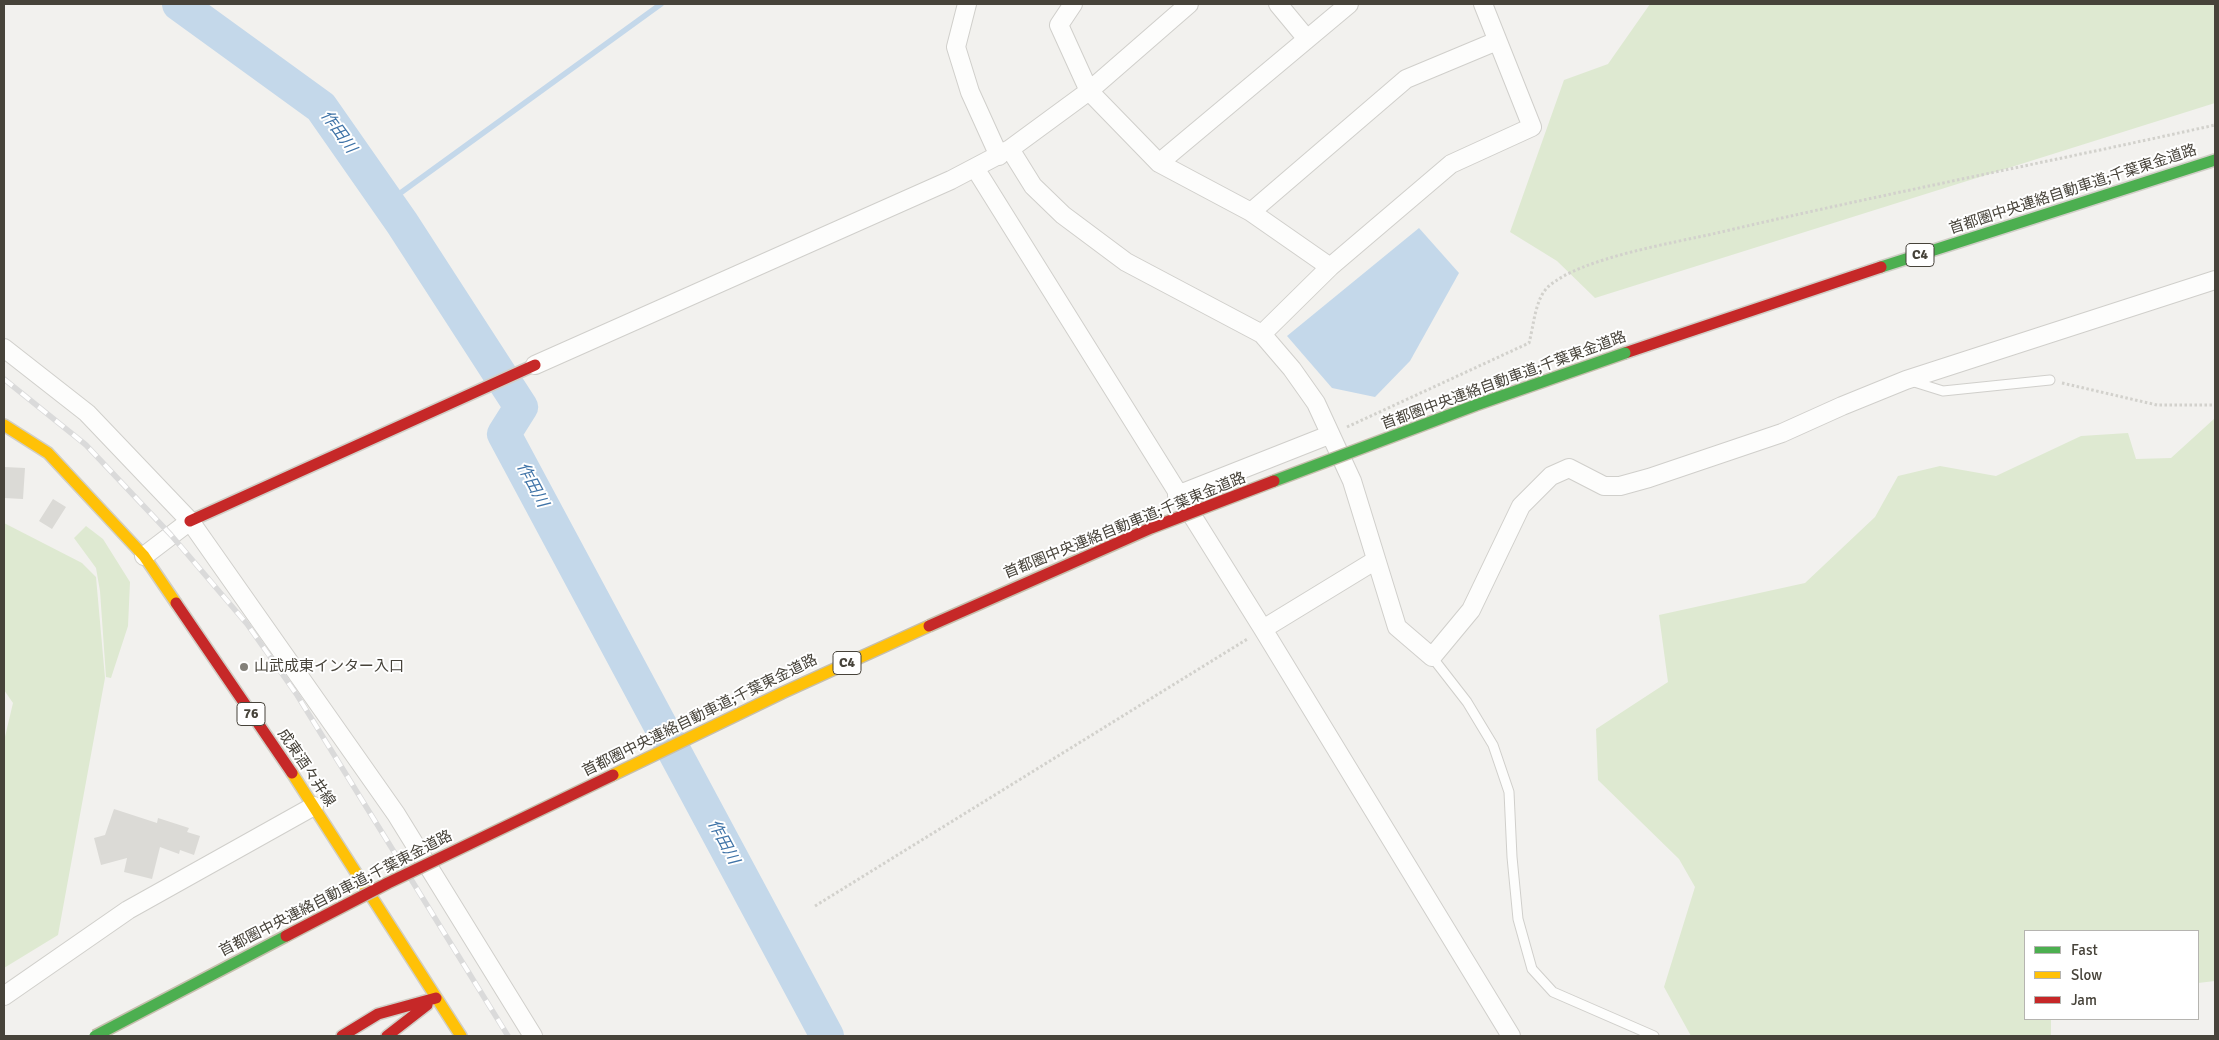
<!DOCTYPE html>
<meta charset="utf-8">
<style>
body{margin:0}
#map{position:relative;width:2219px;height:1040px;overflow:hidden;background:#f2f1ee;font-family:Signika,sans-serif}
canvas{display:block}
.frame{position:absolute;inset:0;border:5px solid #47433a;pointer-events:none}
.legend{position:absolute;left:2024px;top:930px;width:175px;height:90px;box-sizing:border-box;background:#fff;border:1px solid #b5b4b0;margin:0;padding:6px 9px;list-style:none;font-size:15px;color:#47433a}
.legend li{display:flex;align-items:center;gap:10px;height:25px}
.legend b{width:25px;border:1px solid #b5b4b0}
</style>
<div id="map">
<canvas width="2219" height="1040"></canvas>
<div class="frame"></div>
<ul class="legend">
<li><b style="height:6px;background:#4caf50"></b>Fast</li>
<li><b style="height:6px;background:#ffc107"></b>Slow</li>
<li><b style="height:6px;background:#c62828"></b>Jam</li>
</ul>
</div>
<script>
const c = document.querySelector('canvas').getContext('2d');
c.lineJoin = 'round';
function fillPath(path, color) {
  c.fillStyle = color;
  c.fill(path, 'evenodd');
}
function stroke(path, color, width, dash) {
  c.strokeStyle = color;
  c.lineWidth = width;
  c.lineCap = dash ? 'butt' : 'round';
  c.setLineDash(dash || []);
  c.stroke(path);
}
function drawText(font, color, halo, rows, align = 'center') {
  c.font = font + ' Signika,"Noto Sans JP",sans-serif';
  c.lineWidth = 4;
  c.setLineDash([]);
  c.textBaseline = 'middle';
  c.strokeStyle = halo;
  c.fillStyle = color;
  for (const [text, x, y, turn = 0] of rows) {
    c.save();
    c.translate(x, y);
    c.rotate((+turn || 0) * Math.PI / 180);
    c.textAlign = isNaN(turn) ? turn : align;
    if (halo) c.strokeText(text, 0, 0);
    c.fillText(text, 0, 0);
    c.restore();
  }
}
fillPath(new Path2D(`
 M1650,4H2215V103L1595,298L1557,261L1510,232L1564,80L1608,64Z
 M2215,418V981L2198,983V931H2025V1019H2051V1035L2087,1036H1691L1664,987L1695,887L1679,859L1598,780L1596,729L1668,682L1659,615L1805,583L1875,517L1898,476L1940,466L1996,476L2081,436L2128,433L2136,459L2171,458Z
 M4,523L82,563L96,577L105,678L58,935L4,968V741L13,703L4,690Z
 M86,526L103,539L130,582L128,626L111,678L106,677L100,591L96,568L74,538Z`), '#dee9d1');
fillPath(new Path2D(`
 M1419,228L1459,273L1410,361L1375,397L1332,388L1287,336Z`), '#c4d8ea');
stroke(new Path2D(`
 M388,202L661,4`), '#c4d8ea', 5.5);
stroke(new Path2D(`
 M179,4L321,107L402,223L521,407L504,434L827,1036`), '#c4d8ea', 34);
fillPath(new Path2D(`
 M4,467L25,468L23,499L4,498Z
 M53,499L66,507L52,529L39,521Z
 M114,809L157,823L158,818L189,828L187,832L200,836L194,855L180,850L179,854L160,847L152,879L124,872L127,858L101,865L94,838L105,835Z`), '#dbdad6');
const lane = new Path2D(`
 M1911,381L1943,391L2050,380
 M1432,657L1467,702L1493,745L1509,792L1512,857L1518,919L1532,969L1553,992L1654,1036`);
const street = new Path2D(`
 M967,4L956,47L970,92L999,156
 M1073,4L1059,25L1089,91L1159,163L1251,212L1330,267
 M1278,4L1307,39
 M1010,149L1033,186L1063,215L1126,262L1262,334L1292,369L1316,403L1352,481L1397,627L1432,657L1471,610L1521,506L1551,476L1569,468L1604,486H1620L1649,478L1782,433L1842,406L1906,380L2215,280
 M1159,163L1349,4
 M975,168L1263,629L1511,1036
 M1251,212L1406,79L1497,41
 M1262,334L1330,267L1451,164L1532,127L1483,4
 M4,348L87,413L190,521L396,814L533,1036
 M535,365L951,180L1010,149L1089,91L1189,4
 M1177,495L1329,435
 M144,556L190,521
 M1263,629L1376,560
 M4,996L128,910L314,806`);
const fast = new Path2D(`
 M1881,267L2215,160`);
const slow = new Path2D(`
 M4,425L48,453L144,556L176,603
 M292,773L461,1036`);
const jam = new Path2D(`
 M1625,353L1881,267
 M190,521L535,365
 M176,603L292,773
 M342,1036L378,1014L436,998
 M387,1036L427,1005`);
stroke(lane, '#d0cfcb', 11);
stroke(street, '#d0cfcb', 20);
stroke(fast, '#d0cec6', 14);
stroke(slow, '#d0cec6', 14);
stroke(jam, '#d0cec6', 14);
stroke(new Path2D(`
 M2062,383L2157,405H2215
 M1347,427L1529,343C1534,325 1535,298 1549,286C1581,258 1673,243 1717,233C1882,194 2049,162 2215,125
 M815,906L1249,638`), '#d2d1cc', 3, [2.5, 2.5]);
stroke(lane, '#fdfdfc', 9);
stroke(street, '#fdfdfc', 18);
stroke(fast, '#4caf50', 11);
stroke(slow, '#ffc107', 11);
stroke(jam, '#c62828', 11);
const rail = new Path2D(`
 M4,379L86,445L171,535L247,624L297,695L508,1036`);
stroke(rail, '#dadada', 5.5);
stroke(rail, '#fff', 4, [11]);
const fastBridge = new Path2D(`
 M1274,481L1476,405L1625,353
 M95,1036L286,936`);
const slowBridge = new Path2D(`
 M613,775L782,693L929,626`);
const jamBridge = new Path2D(`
 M929,626L1151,528L1274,481
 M286,936L388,883L613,775`);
stroke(fastBridge, '#c6bfad', 14, []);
stroke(slowBridge, '#c6bfad', 14, []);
stroke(jamBridge, '#c6bfad', 14, []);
stroke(fastBridge, '#4caf50', 11);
stroke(slowBridge, '#ffc107', 11);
stroke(jamBridge, '#c62828', 11);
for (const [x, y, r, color] of [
 [244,667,5,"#838079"]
]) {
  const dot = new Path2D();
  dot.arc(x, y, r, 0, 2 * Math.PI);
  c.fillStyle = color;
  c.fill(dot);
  stroke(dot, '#fff', 2);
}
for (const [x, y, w] of [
 [1920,255,28],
 [847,663,28],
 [251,714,28]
]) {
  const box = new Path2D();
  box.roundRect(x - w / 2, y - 11.5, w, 23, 4);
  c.fillStyle = '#fff';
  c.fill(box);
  stroke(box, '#47433a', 1);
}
drawText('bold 14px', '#47433a', null, [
 ["C4",1920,255],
 ["C4",847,663],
 ["76",251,714]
]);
drawText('15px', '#47433a', '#fff', [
 ["首都圏中央連絡自動車道;千葉東金道路",2073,190,-18],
 ["首都圏中央連絡自動車道;千葉東金道路",1504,381,-20],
 ["首都圏中央連絡自動車道;千葉東金道路",1125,526,-22],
 ["首都圏中央連絡自動車道;千葉東金道路",700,716,-26],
 ["成東酒々井線",306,768,56],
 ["首都圏中央連絡自動車道;千葉東金道路",336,894,-27]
]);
drawText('15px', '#47433a', '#fff', [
 ["山武成東インター入口",254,667]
], 'left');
drawText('italic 16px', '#3f73a7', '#fff', [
 ["作田川",338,132,54],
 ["作田川",532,485,62],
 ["作田川",723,842,62]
]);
</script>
